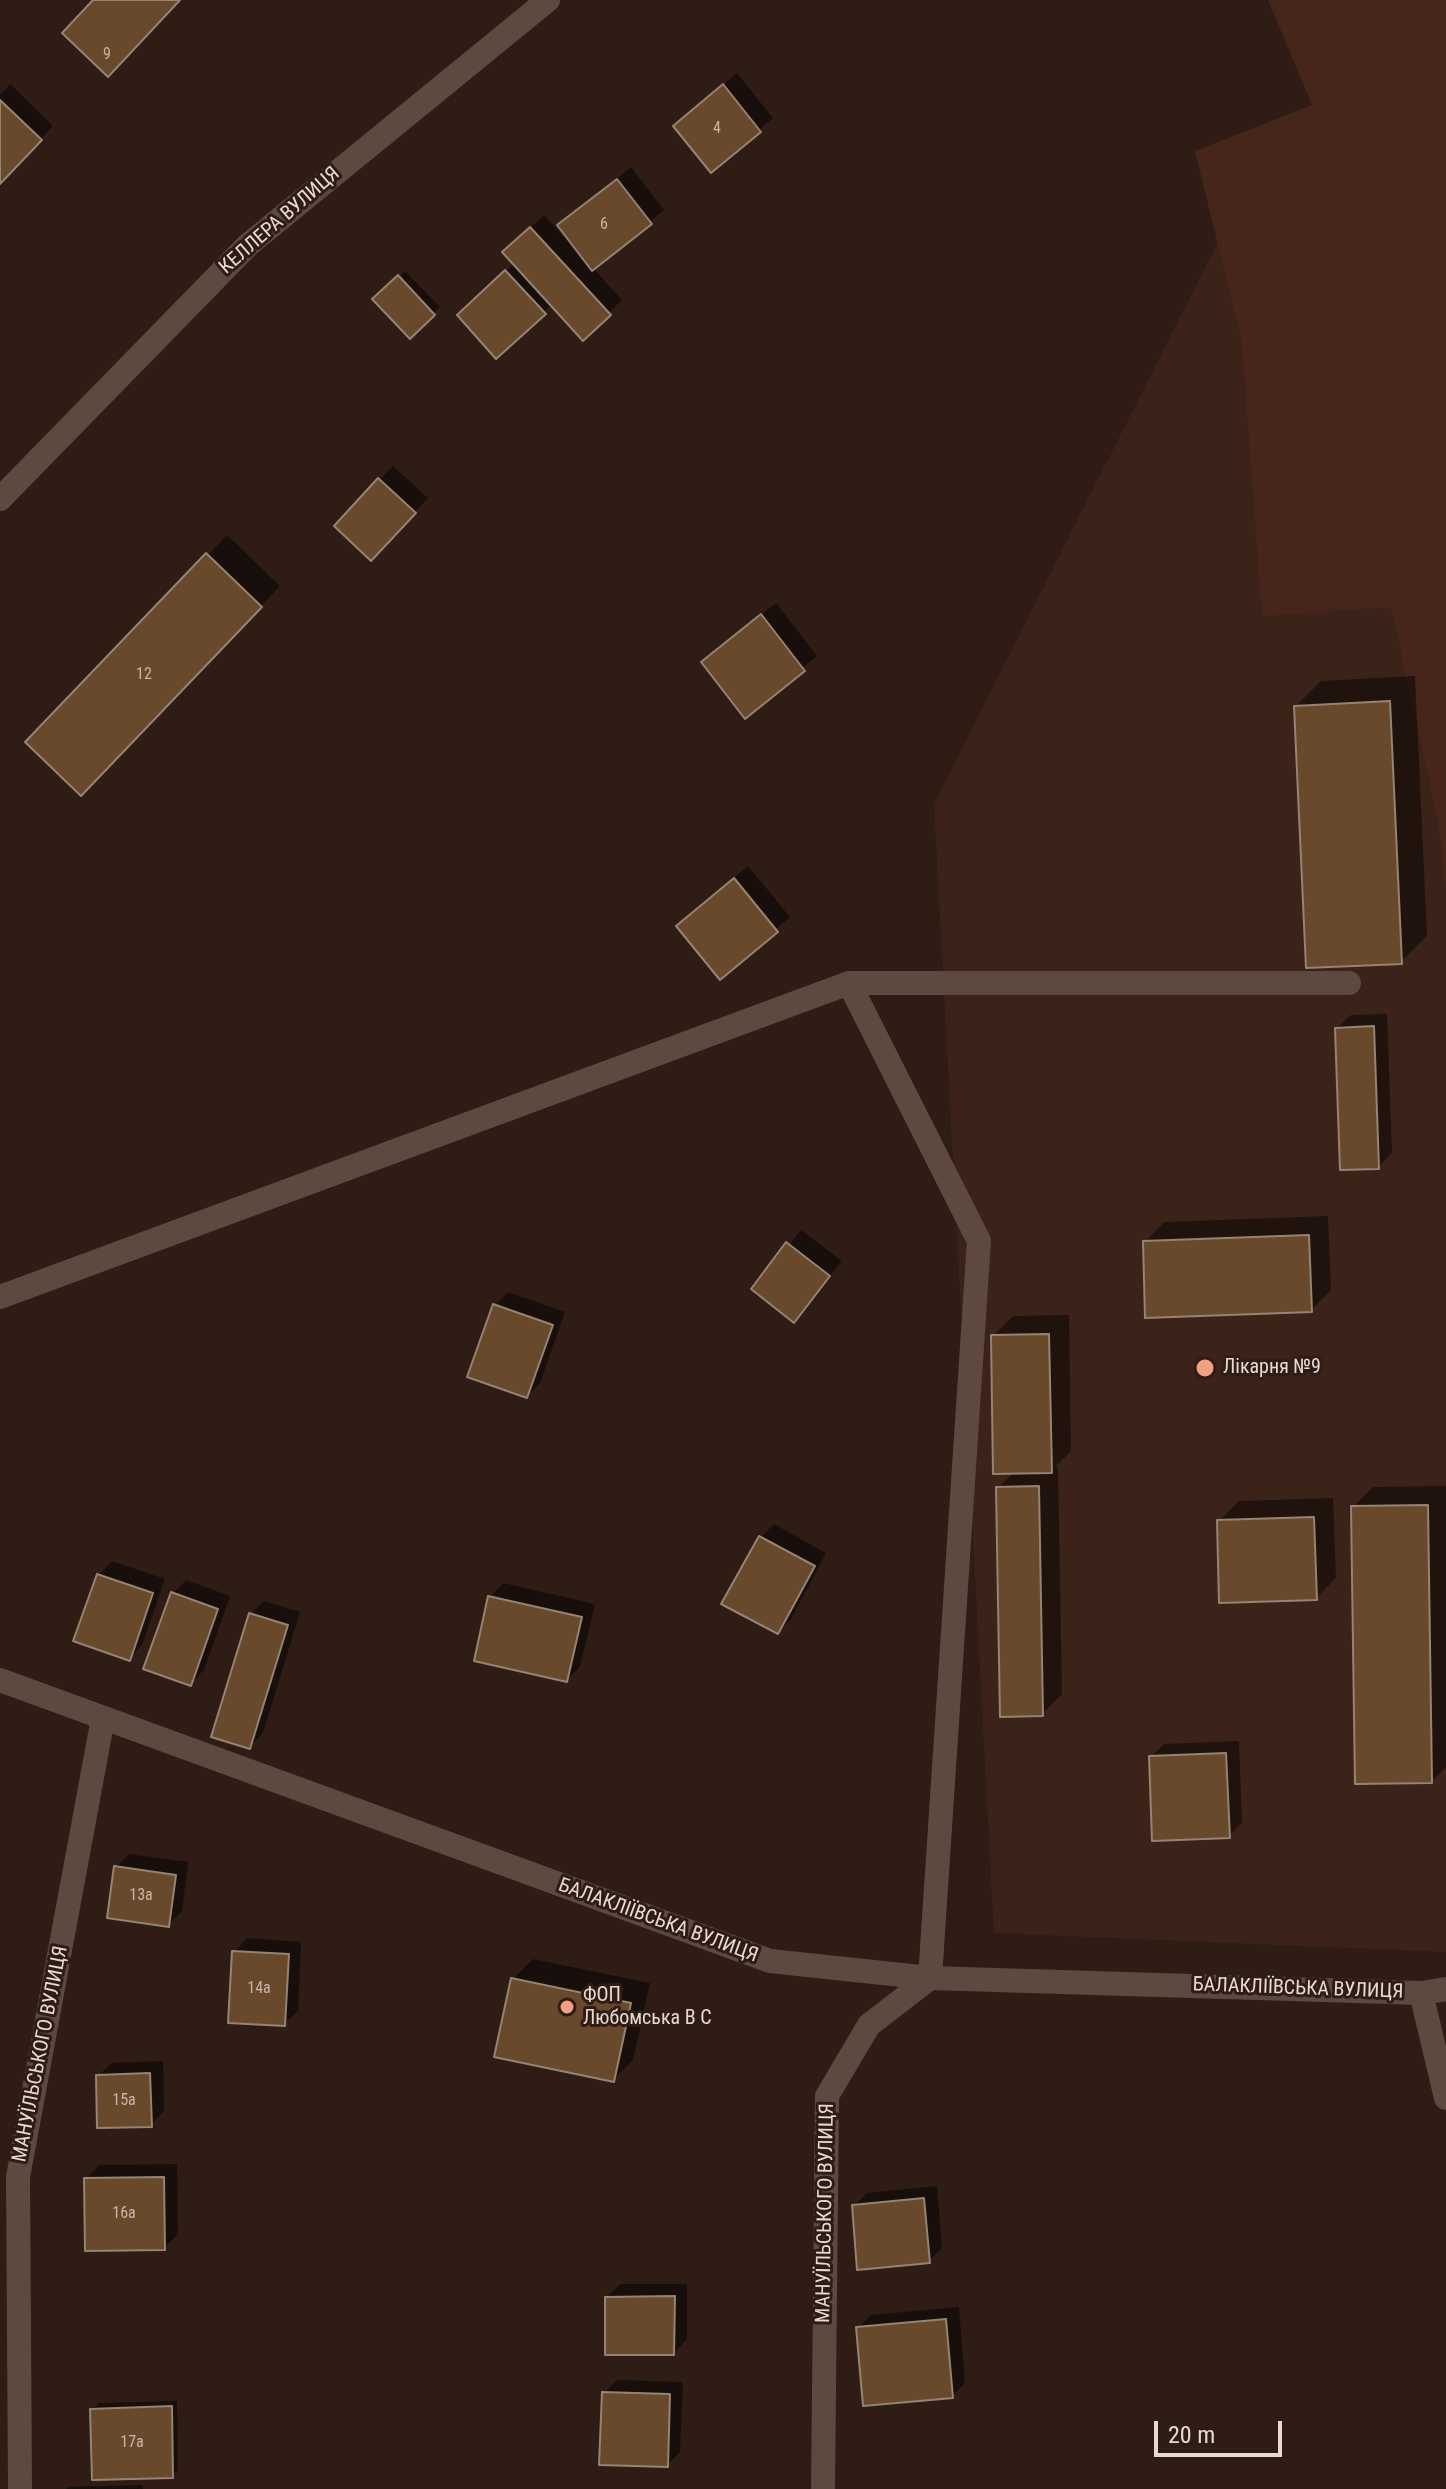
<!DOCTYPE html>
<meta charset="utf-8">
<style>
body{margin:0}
#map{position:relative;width:1446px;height:2489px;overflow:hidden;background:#2e1c15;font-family:"Roboto Condensed",sans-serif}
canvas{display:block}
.scale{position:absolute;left:1154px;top:2421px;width:128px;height:36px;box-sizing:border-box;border:4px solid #e7dad5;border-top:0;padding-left:10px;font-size:24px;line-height:28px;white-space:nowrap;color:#e7dad5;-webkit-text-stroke:6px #2e1c15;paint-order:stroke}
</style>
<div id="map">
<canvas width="1446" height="2489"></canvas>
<div class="scale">20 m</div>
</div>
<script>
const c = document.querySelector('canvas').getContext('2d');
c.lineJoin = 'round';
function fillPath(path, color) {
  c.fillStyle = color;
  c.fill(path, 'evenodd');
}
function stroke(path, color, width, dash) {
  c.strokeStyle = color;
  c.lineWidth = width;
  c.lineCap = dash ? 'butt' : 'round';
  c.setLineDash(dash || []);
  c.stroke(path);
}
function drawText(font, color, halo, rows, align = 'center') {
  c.font = font + ' "Roboto Condensed",sans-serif';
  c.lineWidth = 6;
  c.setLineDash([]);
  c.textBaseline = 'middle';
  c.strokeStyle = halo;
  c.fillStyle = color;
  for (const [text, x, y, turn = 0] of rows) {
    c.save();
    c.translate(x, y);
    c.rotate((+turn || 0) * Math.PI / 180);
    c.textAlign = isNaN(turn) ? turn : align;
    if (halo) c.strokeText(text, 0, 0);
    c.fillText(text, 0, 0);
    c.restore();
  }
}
fillPath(new Path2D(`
 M1271,137L1446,220V1952L994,1933L934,804Z`), '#3c231a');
fillPath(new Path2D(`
 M1268,0H1446V888L1438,821L1391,607L1262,616L1242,343L1195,151L1312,105Z`), '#46261a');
fillPath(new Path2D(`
 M737,73L773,118L712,170L676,126Z
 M10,84L53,126L0,183V95Z
 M631,167L664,210L593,268L622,300L583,338L552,304L544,312L472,302L515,263L518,239L544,215L563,236L566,234L559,226Z
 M405,271L440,307L410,336L375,299Z
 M393,466L428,498L384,545L337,526Z
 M227,535L280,586L101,774L28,742Z
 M776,603L817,656L745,716L703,662Z
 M1415,676L1427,936L1401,962L1296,706L1321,681Z
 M748,866L790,917L720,977L678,926Z
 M1387,1014L1392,1153L1378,1167L1337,1028L1351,1015Z
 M1328,1216L1331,1290L1311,1310L1145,1242L1164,1222Z
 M801,1230L842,1261L794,1320L753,1289Z
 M508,1292L565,1312L540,1383L527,1396L495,1305Z
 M1069,1315L1071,1451L1055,1467H1058L1062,1694L1042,1714L998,1488L1014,1472L993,1336L1013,1316Z
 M1446,1486V1767L1432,1781L1353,1507L1373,1487Z
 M1333,1498L1336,1578L1316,1598L1219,1521L1239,1501Z
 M774,1524L826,1553L791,1619L777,1632L761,1537Z
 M112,1561L165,1579L142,1645L129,1659L99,1575Z
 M186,1580L230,1596L204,1670L190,1684L173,1593Z
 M503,1583L595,1604L580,1667L567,1680L490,1597Z
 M264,1601L300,1612L263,1733L249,1747L251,1614Z
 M1239,1741L1242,1822L1229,1836L1151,1757L1164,1744Z
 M129,1854L188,1862L182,1911L168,1925L116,1867Z
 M247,1938L301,1942L298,2011L284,2024L234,1952Z
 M533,1959L650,1983L633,2060L613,2080L513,1979Z
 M163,2061L164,2111L151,2125L98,2076L111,2063Z
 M177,2164L178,2234L164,2248L86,2179L99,2165Z
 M937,2186L942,2248L929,2261L854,2206L867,2193Z
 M620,2284H687V2339L674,2353L607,2297Z
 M959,2307L965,2383L952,2396L858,2328L871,2315Z
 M617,2380L683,2382L680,2452L667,2465L604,2393Z
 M177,2401L178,2470L172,2476L92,2409L99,2403Z
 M143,2485V2489H66L68,2487Z`), '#0007');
const building = new Path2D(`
 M93,0H180L108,77L62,33Z
 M723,84L761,132L711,173L673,126Z
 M0,100L42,140L0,184Z
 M617,179L652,224L592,271L557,225Z
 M530,227L611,315L583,341L502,252Z
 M505,270L546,314L496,359L457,315Z
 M398,275L435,315L410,339L372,299Z
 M378,478L416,513L371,561L334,526Z
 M206,553L262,607L81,796L25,742Z
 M761,614L805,671L745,719L701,662Z
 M1390,701L1402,964L1306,968L1294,706Z
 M734,878L778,932L720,980L676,926Z
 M1374,1026L1379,1169L1340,1170L1335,1028Z
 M1309,1235L1312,1312L1145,1318L1143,1241Z
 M786,1242L830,1276L794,1323L751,1289Z
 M493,1304L553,1325L527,1398L467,1377Z
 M1049,1334L1052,1473L993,1474L991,1335Z
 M1039,1486L1043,1716L1000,1717L996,1487Z
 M1428,1505L1432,1783L1355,1784L1351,1506Z
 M1314,1517L1317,1600L1219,1603L1217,1520Z
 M759,1536L815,1566L778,1634L721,1604Z
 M97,1574L153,1593L130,1661L73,1641Z
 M171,1592L218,1609L191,1686L143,1669Z
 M488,1596L582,1617L567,1682L474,1661Z
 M249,1613L288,1625L250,1749L211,1737Z
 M1226,1753L1230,1838L1152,1841L1149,1756Z
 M114,1866L176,1875L169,1927L107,1918Z
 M232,1951L289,1954L285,2026L228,2023Z
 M511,1978L631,2003L614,2082L494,2057Z
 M150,2073L152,2127L97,2128L96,2075Z
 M164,2177L165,2250L85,2251L84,2178Z
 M924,2198L930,2263L857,2270L852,2205Z
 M675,2296L674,2355H605V2297Z
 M946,2319L953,2398L863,2406L856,2327Z
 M602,2392L670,2394L668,2467L599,2465Z
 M172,2406L173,2478L92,2480L90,2409Z`);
fillPath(building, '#68492b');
stroke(building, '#958373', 2);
stroke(new Path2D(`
 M0,499L248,245L548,0
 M0,1297L849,983H1349
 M0,1680L770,1961L930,1978L1421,1993L1446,1989
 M1421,1993L1446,2098
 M20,2489L18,2177L103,1718
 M823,2489L827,2096L869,2025L930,1978L979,1241L849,983`), '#5e4941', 24);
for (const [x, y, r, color] of [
 [1205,1368,10,"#f2a081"],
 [567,2007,8,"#f2a081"]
]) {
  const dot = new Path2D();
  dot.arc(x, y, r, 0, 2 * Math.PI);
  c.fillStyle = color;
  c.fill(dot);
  stroke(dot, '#2e1c15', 3);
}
drawText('16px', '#c7b6aa', null, [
 ["9",107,55],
 ["4",717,129],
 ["6",604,225],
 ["12",144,675],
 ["13а",141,1896],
 ["14а",259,1989],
 ["15а",124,2101],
 ["16а",124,2214],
 ["17а",132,2443]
]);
drawText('20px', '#e7dad5', '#2e1c15', [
 ["КЕЛЛЕРА ВУЛИЦЯ",280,221,-41],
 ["БАЛАКЛІЇВСЬКА ВУЛИЦЯ",658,1921,20],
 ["БАЛАКЛІЇВСЬКА ВУЛИЦЯ",1298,1989,2],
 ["МАНУЇЛЬСЬКОГО ВУЛИЦЯ",41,2054,-79],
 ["МАНУЇЛЬСЬКОГО ВУЛИЦЯ",826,2213,-89]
]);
drawText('20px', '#e7dad5', '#2e1c15', [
 ["Лікарня №9",1223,1368],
 ["ФОП",583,1996],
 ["Любомська В С",583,2019]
], 'left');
</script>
